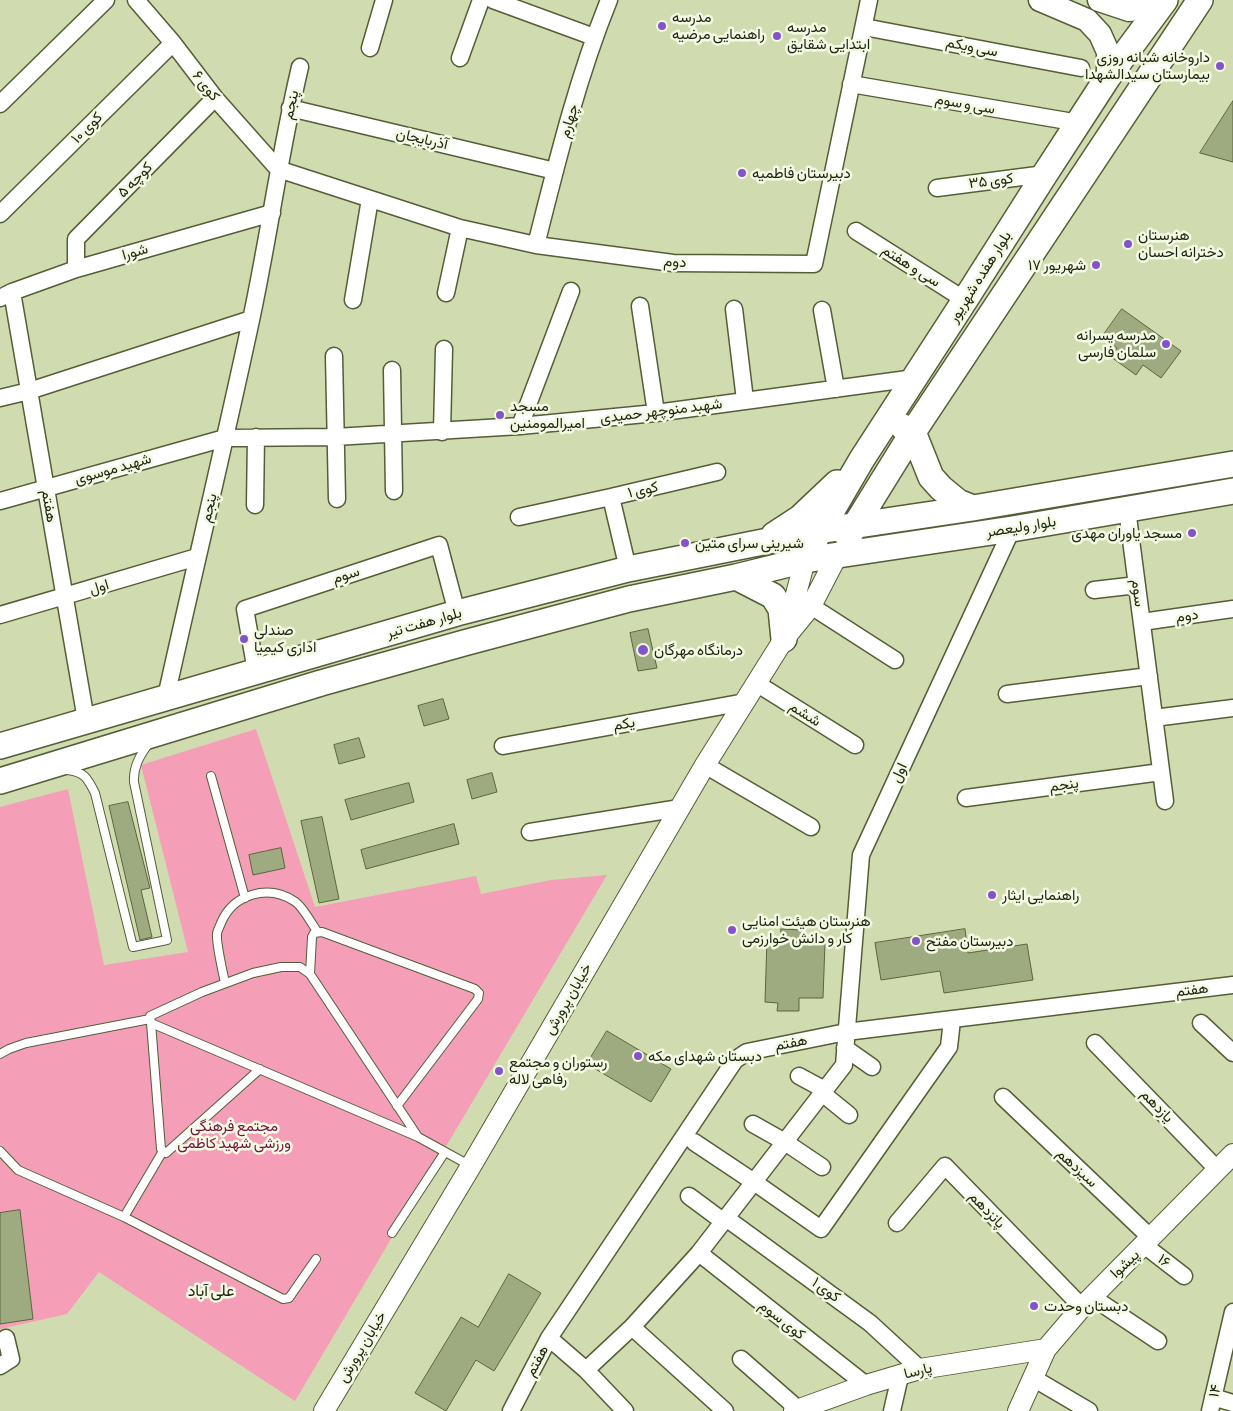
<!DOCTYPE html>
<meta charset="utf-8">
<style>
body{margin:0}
canvas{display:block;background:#d0dcaf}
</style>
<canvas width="1233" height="1411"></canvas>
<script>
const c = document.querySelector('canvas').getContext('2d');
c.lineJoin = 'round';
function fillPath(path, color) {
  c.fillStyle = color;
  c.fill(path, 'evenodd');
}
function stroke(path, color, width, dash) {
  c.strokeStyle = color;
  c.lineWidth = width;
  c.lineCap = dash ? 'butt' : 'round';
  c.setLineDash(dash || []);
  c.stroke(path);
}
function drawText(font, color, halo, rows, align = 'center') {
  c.font = font + ' "Alegreya Sans",Vazirmatn,sans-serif';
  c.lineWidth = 5;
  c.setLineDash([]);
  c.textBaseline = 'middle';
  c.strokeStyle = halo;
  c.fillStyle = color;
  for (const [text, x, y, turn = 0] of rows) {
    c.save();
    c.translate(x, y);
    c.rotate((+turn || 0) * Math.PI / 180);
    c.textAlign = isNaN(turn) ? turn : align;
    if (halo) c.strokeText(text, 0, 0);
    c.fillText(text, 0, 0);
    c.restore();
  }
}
fillPath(new Path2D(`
 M256,729L315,907L476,876L481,894L551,880L607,875L295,1401L99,1272L67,1314L0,1329V807L68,789L104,965L188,952L141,765Z`), '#f49eb8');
const building = new Path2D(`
 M1233,101V162L1200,153Z
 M1122,309L1181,351L1161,378L1143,365L1136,375L1111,357L1117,348L1102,337Z
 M648,629L657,668L638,671L630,633Z
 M443,699L449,719L424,726L418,706Z
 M359,738L365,757L339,764L334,745Z
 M492,773L497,792L472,799L467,780Z
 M409,783L414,802L351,820L345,800Z
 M128,802L150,888L141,890L152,937L140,940L109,806Z
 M322,817L339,899L319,903L301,821Z
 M454,824L459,844L366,869L361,850Z
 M281,848L285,868L253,875L249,855Z
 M781,929L802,930V943H825L823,998H799V1011H777L778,1003L765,1002L767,938H781Z
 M965,929L968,953L1027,944L1033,980L944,993L940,971L881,980L875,943Z
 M607,1031L671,1069L651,1102L587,1064Z
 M20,1210L33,1319L0,1324V1213Z
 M509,1274L541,1293L494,1371L476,1360L446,1411L415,1393L461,1317L478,1327Z`);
fillPath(building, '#9eaa7f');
stroke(building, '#5b653d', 1);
const service = new Path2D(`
 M67,770C84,772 87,777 95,793L133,947L167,940L134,782C133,767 140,755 149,743
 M211,776L245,898
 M310,974L312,937L314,933L322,932L475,989L479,993L478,999L397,1106
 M225,983C223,973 216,943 217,934C217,931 220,926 221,923C233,894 268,884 294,901C302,905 311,923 317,931
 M151,1023L161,1149L166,1153L260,1069
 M0,1054L9,1049L26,1043L150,1019
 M418,1137L310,974L300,967H281L253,973L202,992L150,1016L151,1023L418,1137L469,1165
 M0,1151L18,1170L124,1217L283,1299L289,1298L316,1259
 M124,1217L163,1151
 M392,1233L445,1152`);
const minor = new Path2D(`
 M136,0L173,43L215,98L278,169L460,228L536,245L673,263L814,264L869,0
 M493,0L594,37
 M864,27L1081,68
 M370,48L384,0
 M460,58L481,0
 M851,84L1079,123
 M0,104L106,0
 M290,108L555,171
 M937,188L1045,174
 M0,214L173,43
 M856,231L965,300
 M536,245C557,162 577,79 609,0
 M76,269V239L215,98
 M12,292L86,720
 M446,293L460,228
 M0,298L12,292L76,269L272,213
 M353,300L370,199
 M640,306L656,413
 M734,309L745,400
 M822,310L836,389
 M334,356L337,499
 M392,370L394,491
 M0,398L29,391L251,319
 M520,426L571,291
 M442,432L444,349
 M0,501L225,438L335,437L520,426L656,413L915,378
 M255,505L256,437
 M1127,509L1165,801
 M519,517L611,497
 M628,569L611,497L717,472
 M1094,590L1137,585
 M811,606L895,660
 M0,615L197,557
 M1142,622L1233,609
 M256,671L245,609L439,545L457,613
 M756,683L855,745
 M1007,694L1149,676
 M166,697C194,571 224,446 251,320C269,236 280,151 300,67
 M1154,718L1233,708
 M503,746L745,702
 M705,765L811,827
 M966,798L1161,772
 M530,832L680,808
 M1201,1023L1233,1053
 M1095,1043L1218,1170
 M845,1048L872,1067
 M799,1076L825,1090
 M822,1093L849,1115
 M1003,1097L1151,1238
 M753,1124L785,1142L822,1167
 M694,1142L754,1182L821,1229L949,1047L952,1020
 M689,1196L724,1222
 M726,1218L870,1323L920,1369
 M897,1223L945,1166L1082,1307
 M1144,1245L1184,1276
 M699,1253L866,1385
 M1092,1297L1158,1341
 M632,1327L725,1411
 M549,1338L586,1370L625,1411
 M741,1359L798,1409
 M0,1366L11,1359L6,1338
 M586,1370L632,1327L699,1253L844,1065L861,855L1012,529
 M1033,1378L1089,1411
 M1213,1397L1233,1403
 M511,1411L549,1338L735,1060L747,1052L846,1032L1233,985
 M892,1411L900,1376
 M1210,1411L1233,1312`);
const tertiary = new Path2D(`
 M786,632L805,560
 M324,1411L471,1166L705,765L784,639L811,606L838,554
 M794,1411L866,1385L920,1369L1046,1349
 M1018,1411L1046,1349L1082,1307L1233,1154`);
const secondary = new Path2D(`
 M1040,0L1087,20L1100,34L1108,52V77
 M1099,0L1129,10L1162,5`);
const primary = new Path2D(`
 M903,427L913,432L931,477L941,488L958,502L973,508
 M774,535L800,518L837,483
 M848,537L913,432L1200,0
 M813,543L862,459L965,300L1045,174L1108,77L1165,0
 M736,577L773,596L781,609L784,639
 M0,746L457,613L628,569L818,531L973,508L1233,464
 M0,781L321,683L464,643L629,599L736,577L805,560L1012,529L1233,491`);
stroke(service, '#545e36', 10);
stroke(minor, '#545e36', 19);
stroke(tertiary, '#545e36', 22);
stroke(secondary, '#545e36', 25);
stroke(primary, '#545e36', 28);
stroke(service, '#fff', 8);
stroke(minor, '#fff', 16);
stroke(tertiary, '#fff', 20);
stroke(secondary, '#fff', 22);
stroke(primary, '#fff', 25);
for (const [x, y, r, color] of [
 [662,26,5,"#8452ca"],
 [777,36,5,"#8452ca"],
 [1220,66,5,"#8452ca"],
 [742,173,5,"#8452ca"],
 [1128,244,5,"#8452ca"],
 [1096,265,5,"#8452ca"],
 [1166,344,5,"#8452ca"],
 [500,415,5,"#8452ca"],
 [1192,533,5,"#8452ca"],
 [685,543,5,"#8452ca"],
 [244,639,5,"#8452ca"],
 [643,650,6,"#8452ca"],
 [992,895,5,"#8452ca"],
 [732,930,5,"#8452ca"],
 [916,941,5,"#8452ca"],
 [638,1056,5,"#8452ca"],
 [499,1071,5,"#8452ca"],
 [1034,1306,5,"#8452ca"]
]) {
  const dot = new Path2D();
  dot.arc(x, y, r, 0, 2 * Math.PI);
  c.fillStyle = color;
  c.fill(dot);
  stroke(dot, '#f3fae3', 2);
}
drawText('15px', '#1e2211', '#f3fae3', [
 ["مدرسه",672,17],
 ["راهنمایی مرضیه",672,34],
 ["مدرسه",787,27],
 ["ابتدایی شقایق",787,44],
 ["داروخانه شبانه روزی",1210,57,"right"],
 ["بیمارستان سیدالشهدا",1210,74,"right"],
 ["دبیرستان فاطمیه",752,173],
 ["هنرستان",1138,235],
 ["دخترانه احسان",1138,252],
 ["۱۷ شهریور",1086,265,"right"],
 ["مدرسه پسرانه",1156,335,"right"],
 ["سلمان فارسی",1156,352,"right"],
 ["مسجد",510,406],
 ["امیرالمومنین",510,423],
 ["مسجد یاوران مهدی",1182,533,"right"],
 ["شیرینی سرای متین",695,543],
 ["صندلی",254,630],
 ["اداری کیمیا",254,647],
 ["درمانگاه مهرگان",654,650],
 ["راهنمایی ایثار",1002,895],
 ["هنرستان هیئت امنایی",742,921],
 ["کار و دانش خوارزمی",742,938],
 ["دبیرستان مفتح",926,941],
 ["دبستان شهدای مکه",648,1056],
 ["رستوران و مجتمع",509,1062],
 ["رفاهی لاله",509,1079],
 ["دبستان وحدت",1044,1306]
], 'left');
drawText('15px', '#1e2211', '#f3fae3', [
 ["سی ویکم",972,47,11],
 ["کوی ۶",206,86,52],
 ["سی و سوم",965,104,10],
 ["پنجم",291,105,-78],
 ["چهارم",569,121,-73],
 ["کوی ۱۰",87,128,-45],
 ["آذربایجان",422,139,13],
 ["کوچه ۵",135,180,-45],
 ["کوی ۳۵",991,181,-7],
 ["شورا",135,252,-16],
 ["دوم",675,262,4],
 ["سی و هفتم",911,266,32],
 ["بلوار هفده شهریور",980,277,-58],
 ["شهبد منوچهر حمیدی",661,411,-7],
 ["شهید موسوی",113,469,-16],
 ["کوی ۱",643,490,-13],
 ["هفتم",49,506,80],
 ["پنجم",209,508,-77],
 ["بلوار ولیعصر",1021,527,-9],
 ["سوم",346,575,-18],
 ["اول",99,587,-17],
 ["سوم",1138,593,83],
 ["دوم",1187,616,-8],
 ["بلوار هفت تیر",424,623,-16],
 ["ششم",805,714,32],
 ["یکم",624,724,-10],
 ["اول",899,773,-65],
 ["پنجم",1064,785,-8],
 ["هفتم",1192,990,-7],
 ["خیابان پرورش",568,999,-60],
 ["هفتم",791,1043,-11],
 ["یازدهم",1157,1106,46],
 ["سیزدهم",1077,1168,43],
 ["پانزدهم",987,1210,46],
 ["۱۶",1164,1261,37],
 ["پیشوا",1125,1264,-44],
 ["کوی ۱",826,1290,36],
 ["کوی سوم",782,1320,38],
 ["خیابان پرورش",362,1347,-59],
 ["هفتم",537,1361,-62],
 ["پارسا",918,1371,-14],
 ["۱۴",1215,1391,-77]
]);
drawText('15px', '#73123d', '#f3fae3', [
 ["مجتمع فرهنگی",234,1126],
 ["ورزشی شهید کاظمی",234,1143]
]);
drawText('16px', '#1e2211', '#f3fae3', [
 ["علی آباد",211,1291]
]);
</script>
